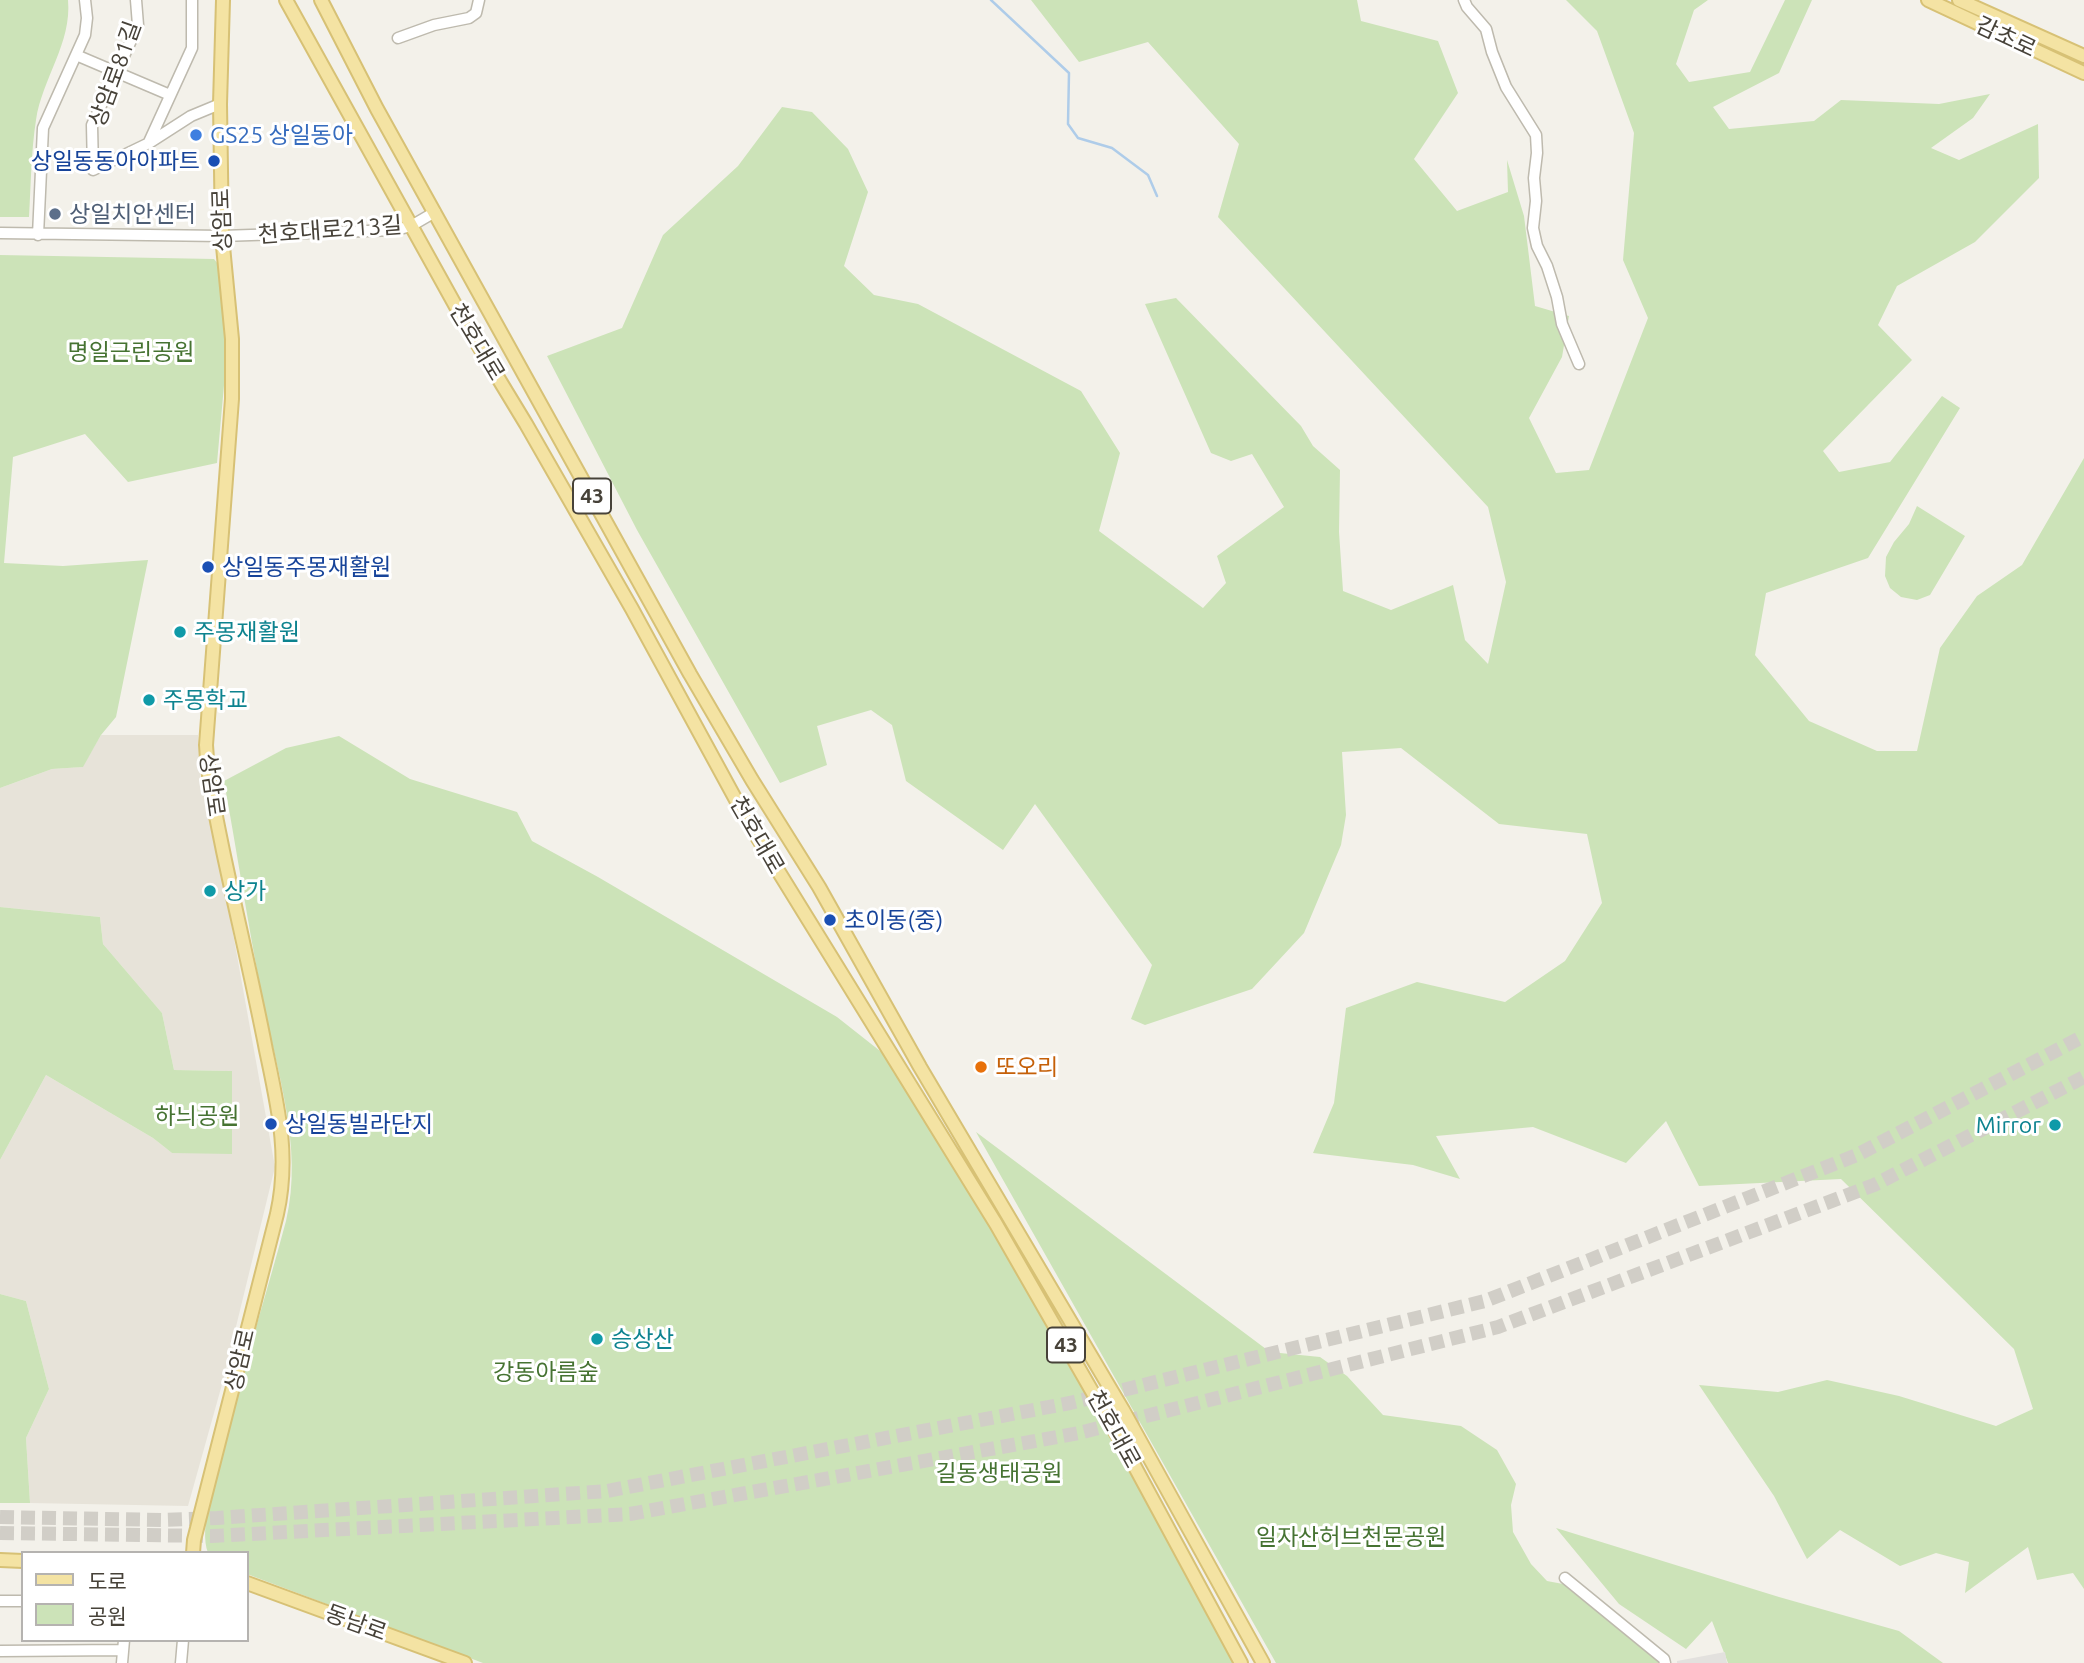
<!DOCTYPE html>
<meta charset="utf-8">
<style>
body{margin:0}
#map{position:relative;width:2084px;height:1663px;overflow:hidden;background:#f3f1ea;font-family:Ubuntu,"Noto Sans KR",sans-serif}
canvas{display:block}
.legend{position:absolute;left:21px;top:1551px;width:228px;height:91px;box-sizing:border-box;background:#fff;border:2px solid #b5b3b0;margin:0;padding:9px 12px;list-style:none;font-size:21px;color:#474239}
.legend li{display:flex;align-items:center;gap:14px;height:35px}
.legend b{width:35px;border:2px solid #b5b3b0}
</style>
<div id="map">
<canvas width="2084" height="1663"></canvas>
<ul class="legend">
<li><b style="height:9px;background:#f4e3a3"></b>도로</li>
<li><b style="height:19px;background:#cce3b8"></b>공원</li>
</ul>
</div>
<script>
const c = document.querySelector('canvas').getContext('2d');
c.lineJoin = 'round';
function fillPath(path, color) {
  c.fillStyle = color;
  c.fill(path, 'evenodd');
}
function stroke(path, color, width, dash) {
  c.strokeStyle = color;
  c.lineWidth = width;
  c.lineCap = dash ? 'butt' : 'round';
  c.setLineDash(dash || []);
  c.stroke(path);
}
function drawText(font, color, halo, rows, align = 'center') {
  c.font = font + ' Ubuntu,"Noto Sans KR",sans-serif';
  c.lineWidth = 6;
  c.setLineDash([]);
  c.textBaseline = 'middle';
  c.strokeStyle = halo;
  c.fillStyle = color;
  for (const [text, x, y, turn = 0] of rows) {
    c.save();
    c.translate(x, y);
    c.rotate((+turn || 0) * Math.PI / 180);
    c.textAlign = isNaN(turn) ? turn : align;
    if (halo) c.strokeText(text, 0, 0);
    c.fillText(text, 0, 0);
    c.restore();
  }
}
fillPath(new Path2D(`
 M101,735H198L200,775L229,911L275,1167L221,1388L188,1506L30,1503L26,1438L49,1389L26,1301L0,1294V1160L46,1075L153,1138L172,1153L232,1071L174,1070L162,1013L103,944L100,917L0,907V788L52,769L82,767Z`), '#e7e3d9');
fillPath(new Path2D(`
 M0,0H68C72,43 42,79 36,120C31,152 31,185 29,217H0Z
 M1031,0H1357L1361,21L1438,41L1458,93L1414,159L1457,211L1508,192L1507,160L1524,216L1535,306L1569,316L1562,357L1529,418L1556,473L1589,470L1648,318L1623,260L1634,133L1597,31L1566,0H1708L1694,10L1676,64L1689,82L1750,72L1785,0H1812L1779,73L1713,107L1729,129L1814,121L1841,100L1939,104L1990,94L1973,118L1931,148L1959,160L2038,124L2039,178L1975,242L1897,286L1878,325L1912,360L1823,451L1839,472L1890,462L1942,396L1960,408L1868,558L1766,593L1755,655L1809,721L1877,751H1917L1940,648L1977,596L2022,565L2084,458V1589L2073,1573L2037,1580L2028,1547L1965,1593L1969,1562L1936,1553L1900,1566L1840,1530L1807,1559L1774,1496L1699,1385L1778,1392L1827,1380L1899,1396L1996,1426L2033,1409L2014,1349L1841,1179L1699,1186L1666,1121L1626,1163L1533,1127L1436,1136L1460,1179L1413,1165L1313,1153L1334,1103L1346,1008L1417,982L1505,1002L1565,961L1602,903L1587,834L1499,824L1401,748L1342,752L1346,815L1341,845L1304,933L1252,989L1145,1025L1131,1019L1152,965L1035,804L1003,850L906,781L892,725L871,710L817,726L827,765L780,783L637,530L547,356L622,328L663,235L738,166L782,107L812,112L848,149L868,192L844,266L874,295L918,304L1081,391L1120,453L1099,531L1203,608L1226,583L1217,556L1284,507L1252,454L1231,461L1211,453L1145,304L1176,298L1301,426L1313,446L1340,470L1339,532L1343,591L1391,610L1453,585L1465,640L1488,664L1506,582L1488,507L1218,217L1239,144L1148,42L1079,62Z
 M0,255L214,259L218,264L227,352L217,463L128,482L85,434L13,457L4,563L63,566L148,560L116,717L101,735L83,767L52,769L0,788Z
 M1917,506L1965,536L1930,595L1917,600L1901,597L1890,588L1885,576L1886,557L1894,542L1909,524Z
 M339,736L410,779L517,812L532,841L598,877L837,1017L908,1073L1106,1416L1235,1663H483L247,1574V1553H208C199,1528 214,1484 220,1458C240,1378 265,1300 286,1221C304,1147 276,1069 262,996C248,924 237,853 224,781L286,748Z
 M0,907L100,917L103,944L162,1013L174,1070L232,1071V1154L172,1153L153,1138L46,1075L0,1160Z
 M976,1132L1270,1352L1320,1357L1347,1376L1383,1415L1461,1426L1497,1450L1516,1484L1511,1505L1513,1532L1531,1564L1547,1581L1563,1584L1660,1663H1276Z
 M0,1294L26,1301L49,1389L26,1438L30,1503H0Z
 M1556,1528L1779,1597L1899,1631L1943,1663H1728L1712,1621L1686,1649L1619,1604Z`), '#cce3b8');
fillPath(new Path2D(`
 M1725,1652L1727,1663H1677V1661Z`), '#e3e1de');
stroke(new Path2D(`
 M991,0L1069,73L1068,124L1078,138L1112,148L1148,175L1157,196`), '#aecce9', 2.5);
stroke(new Path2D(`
 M0,1517L161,1520L217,1518L607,1491L1070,1403L1485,1301L1857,1155L2084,1036
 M0,1533L212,1536L630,1514L1079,1433L1498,1327L1874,1185L2084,1077`), '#d1cec7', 14, [14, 7]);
const minor = new Path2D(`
 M136,0L138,25L135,32L92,125L93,170L149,143L191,116L220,104
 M1464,0L1467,7L1486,29L1492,52L1506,87L1536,135L1537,153L1534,178L1536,201L1533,228L1537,246L1547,266L1557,297L1562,324L1579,364
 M398,38L434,25L469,18L476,13L479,0
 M76,55L170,95
 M149,142L192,48V0
 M0,233L222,236L396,230L411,226L435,212
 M38,235L43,128L85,35L87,18L85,0
 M1565,1578L1664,1659L1665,1663
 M0,1601H23
 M0,1651L123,1650
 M122,1663L124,1640
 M181,1663L183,1640`);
const major = new Path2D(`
 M286,0L469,330L526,424L632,609L748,822L996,1224L1128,1454L1241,1663
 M321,0L377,109L690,674L752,780L819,887L920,1067L1123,1410L1263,1663
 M1928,0L2084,73
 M1959,0L2084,56
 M193,1553L194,1540L277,1214C290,1156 278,1107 266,1050C253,983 237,917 223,851C216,816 208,781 206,745L232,399V339L222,236L220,104L223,0
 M0,1560L23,1561
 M247,1583L465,1663`);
stroke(minor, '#bebaae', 13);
stroke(major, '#d7c175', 16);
stroke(minor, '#fff', 10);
stroke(major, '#f4e3a3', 12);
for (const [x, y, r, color] of [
 [196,135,7,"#3f7fe0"],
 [214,161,7,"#1a4fb4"],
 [55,214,7,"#5c6f8a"],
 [208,567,7,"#1a4fb4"],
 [180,632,7,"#0f9aa8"],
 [149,700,7,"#0f9aa8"],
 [210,891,7,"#0f9aa8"],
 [830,920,7,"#1a4fb4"],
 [981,1067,7,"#e8710a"],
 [271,1124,7,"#1a4fb4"],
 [2055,1125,7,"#0f9aa8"],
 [597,1339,7,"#0f9aa8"]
]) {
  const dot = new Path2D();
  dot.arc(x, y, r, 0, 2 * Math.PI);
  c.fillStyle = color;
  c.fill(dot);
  stroke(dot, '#fff', 2.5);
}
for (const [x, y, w] of [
 [592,496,38],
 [1066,1345,38]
]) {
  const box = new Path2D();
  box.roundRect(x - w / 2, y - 17.5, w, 35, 5);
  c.fillStyle = '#fff';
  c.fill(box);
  stroke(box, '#474239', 2);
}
drawText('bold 21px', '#474239', null, [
 ["43",592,496],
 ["43",1066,1345]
]);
drawText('23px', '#474239', '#fff', [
 ["감초로",2006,37,25],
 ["상암로81길",115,74,-70],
 ["상암로",222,220,-92],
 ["천호대로213길",330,230,-4],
 ["천호대로",477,342,59],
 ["상암로",212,785,82],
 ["천호대로",757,835,60],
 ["상암로",240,1360,-77],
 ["천호대로",1114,1429,61],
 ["동남로",356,1623,20]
]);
drawText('23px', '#366cbe', '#fff', [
 ["GS25 상일동아",210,135]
], 'left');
drawText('23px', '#164399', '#fff', [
 ["상일동동아아파트",200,161,"right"],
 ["상일동주몽재활원",222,567],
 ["초이동(중)",844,920],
 ["상일동빌라단지",285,1124]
], 'left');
drawText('23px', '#4e5e75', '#fff', [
 ["상일치안센터",69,214]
], 'left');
drawText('23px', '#467332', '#fff', [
 ["명일근린공원",131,352],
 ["하늬공원",197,1116],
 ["강동아름숲",546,1372],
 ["길동생태공원",999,1473],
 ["일자산허브천문공원",1351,1537]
]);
drawText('23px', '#0d838f', '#fff', [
 ["주몽재활원",194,632],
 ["주몽학교",163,700],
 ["상가",224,891],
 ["Mirror",2041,1125,"right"],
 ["승상산",611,1339]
], 'left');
drawText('23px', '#c56008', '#fff', [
 ["또오리",995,1067]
], 'left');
</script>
